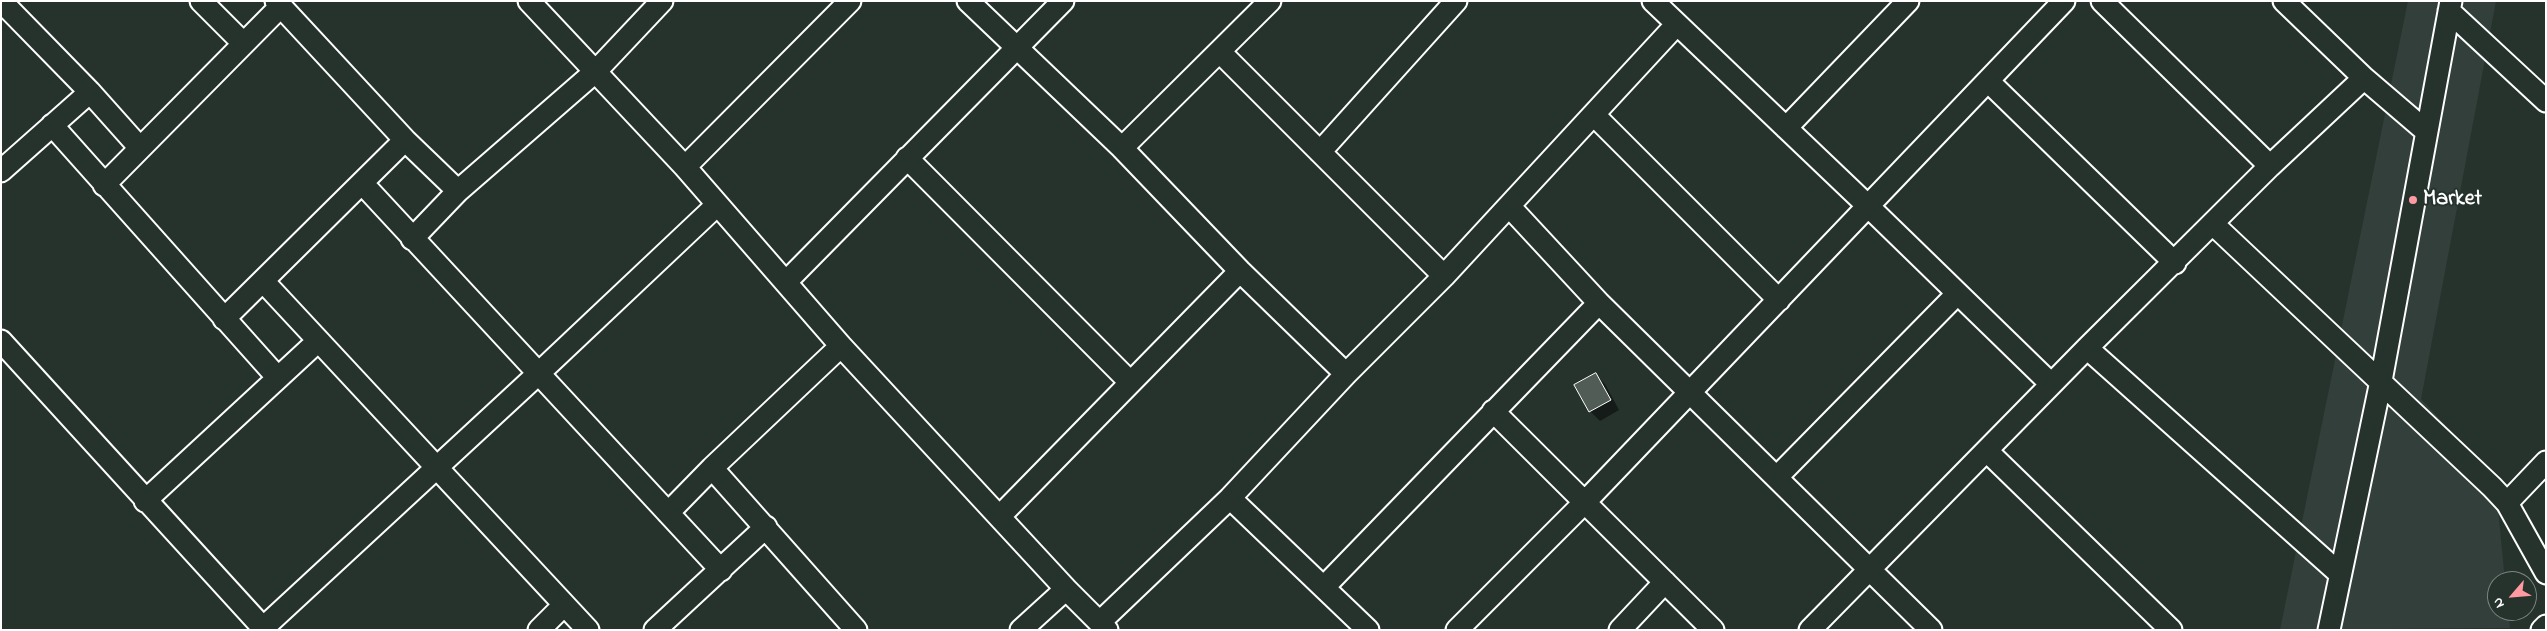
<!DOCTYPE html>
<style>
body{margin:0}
#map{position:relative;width:2547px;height:631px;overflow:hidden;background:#26332d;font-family:"Indie Flower",sans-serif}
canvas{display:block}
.frame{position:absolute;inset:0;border:2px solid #fff;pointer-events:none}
.north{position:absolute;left:2487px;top:571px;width:50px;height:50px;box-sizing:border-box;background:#26332d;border:1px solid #7d8581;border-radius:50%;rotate:243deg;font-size:14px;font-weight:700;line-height:20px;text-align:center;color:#fff}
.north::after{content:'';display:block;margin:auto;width:18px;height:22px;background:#ff9aa2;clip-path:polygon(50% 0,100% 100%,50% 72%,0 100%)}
</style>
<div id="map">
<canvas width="2547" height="631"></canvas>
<div class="frame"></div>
<div class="north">N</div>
</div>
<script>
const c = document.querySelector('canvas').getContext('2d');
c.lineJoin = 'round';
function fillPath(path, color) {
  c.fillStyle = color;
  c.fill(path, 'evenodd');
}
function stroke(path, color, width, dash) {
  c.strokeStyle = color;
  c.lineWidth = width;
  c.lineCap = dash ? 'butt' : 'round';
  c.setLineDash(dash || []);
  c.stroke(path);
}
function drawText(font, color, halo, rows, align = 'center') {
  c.font = font + ' "Indie Flower",sans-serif';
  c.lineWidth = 4;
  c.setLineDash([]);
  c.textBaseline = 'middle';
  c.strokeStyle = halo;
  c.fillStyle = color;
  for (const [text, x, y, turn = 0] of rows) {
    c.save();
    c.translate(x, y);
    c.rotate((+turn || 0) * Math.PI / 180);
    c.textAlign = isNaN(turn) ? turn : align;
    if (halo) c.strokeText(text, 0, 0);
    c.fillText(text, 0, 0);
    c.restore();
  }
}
fillPath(new Path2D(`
 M2408,1H2496L2421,399L2495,478L2505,581H2497V611H2508L2510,628L2280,630Z`), '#333f3a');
fillPath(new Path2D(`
 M1595,374L1605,384L1619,410L1600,421L1590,411Z`), '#0007');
const building = new Path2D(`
 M1596,373L1611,400L1589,412L1574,385Z`);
fillPath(building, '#515c57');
stroke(building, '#fff', 1);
const minor = new Path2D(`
 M1,1L90,92L140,148
 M201,1L243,43
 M276,1L405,140L458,191
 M529,1L685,167L841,346L1066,589L1107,630
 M968,1L1122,148L1240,271L1346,374
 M1653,1L1869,207L2051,384
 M2102,1L2270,166
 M2284,1L2364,78L2427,132
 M2449,11L2546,101
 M1220,52L1444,276
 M1988,81L2175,263
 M1594,115L1779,300
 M52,125L278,378
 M1786,128L1908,1
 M1122,148L1270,1
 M1320,152L1456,1
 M907,158L1130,382
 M685,167L850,1
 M1,171L90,92
 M362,183L721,570
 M104,185L281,6
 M1509,206L1599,303L1931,630
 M2213,224L2492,487L2507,503L2546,573
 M412,239L458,191L596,71L662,1
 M263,281L588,630
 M786,282L1063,1
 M224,319L405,140
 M1,341L265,630
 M2087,348L2340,574
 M1493,411L1713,630
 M1987,451L2171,630
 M712,468L856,630
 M1777,477L1957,294
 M1230,498L1368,630
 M145,501L318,341
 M2507,503L2546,462
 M668,513L712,468L841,346
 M1000,516L1240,271
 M1324,587L1599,303
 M1100,622L1230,498L1346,374L1444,276L1677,24
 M261,630L539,373L717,205
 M539,630L564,605
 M655,630L766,527
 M1021,630L1066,589
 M1457,630L1584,503L2064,1
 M1620,630L1665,582
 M1810,630L2087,348L2270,166L2364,78
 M2329,630L2381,381L2451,1
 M2542,630L2546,626`);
stroke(minor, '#fff', 25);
stroke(minor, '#26332d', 21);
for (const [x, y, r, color] of [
 [2413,200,5,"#ff9aa2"]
]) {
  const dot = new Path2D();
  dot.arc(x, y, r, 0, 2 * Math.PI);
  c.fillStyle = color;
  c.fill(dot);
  stroke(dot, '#26332d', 2);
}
drawText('bold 22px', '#fff', '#26332d', [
 ["Market",2423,200]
], 'left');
</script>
